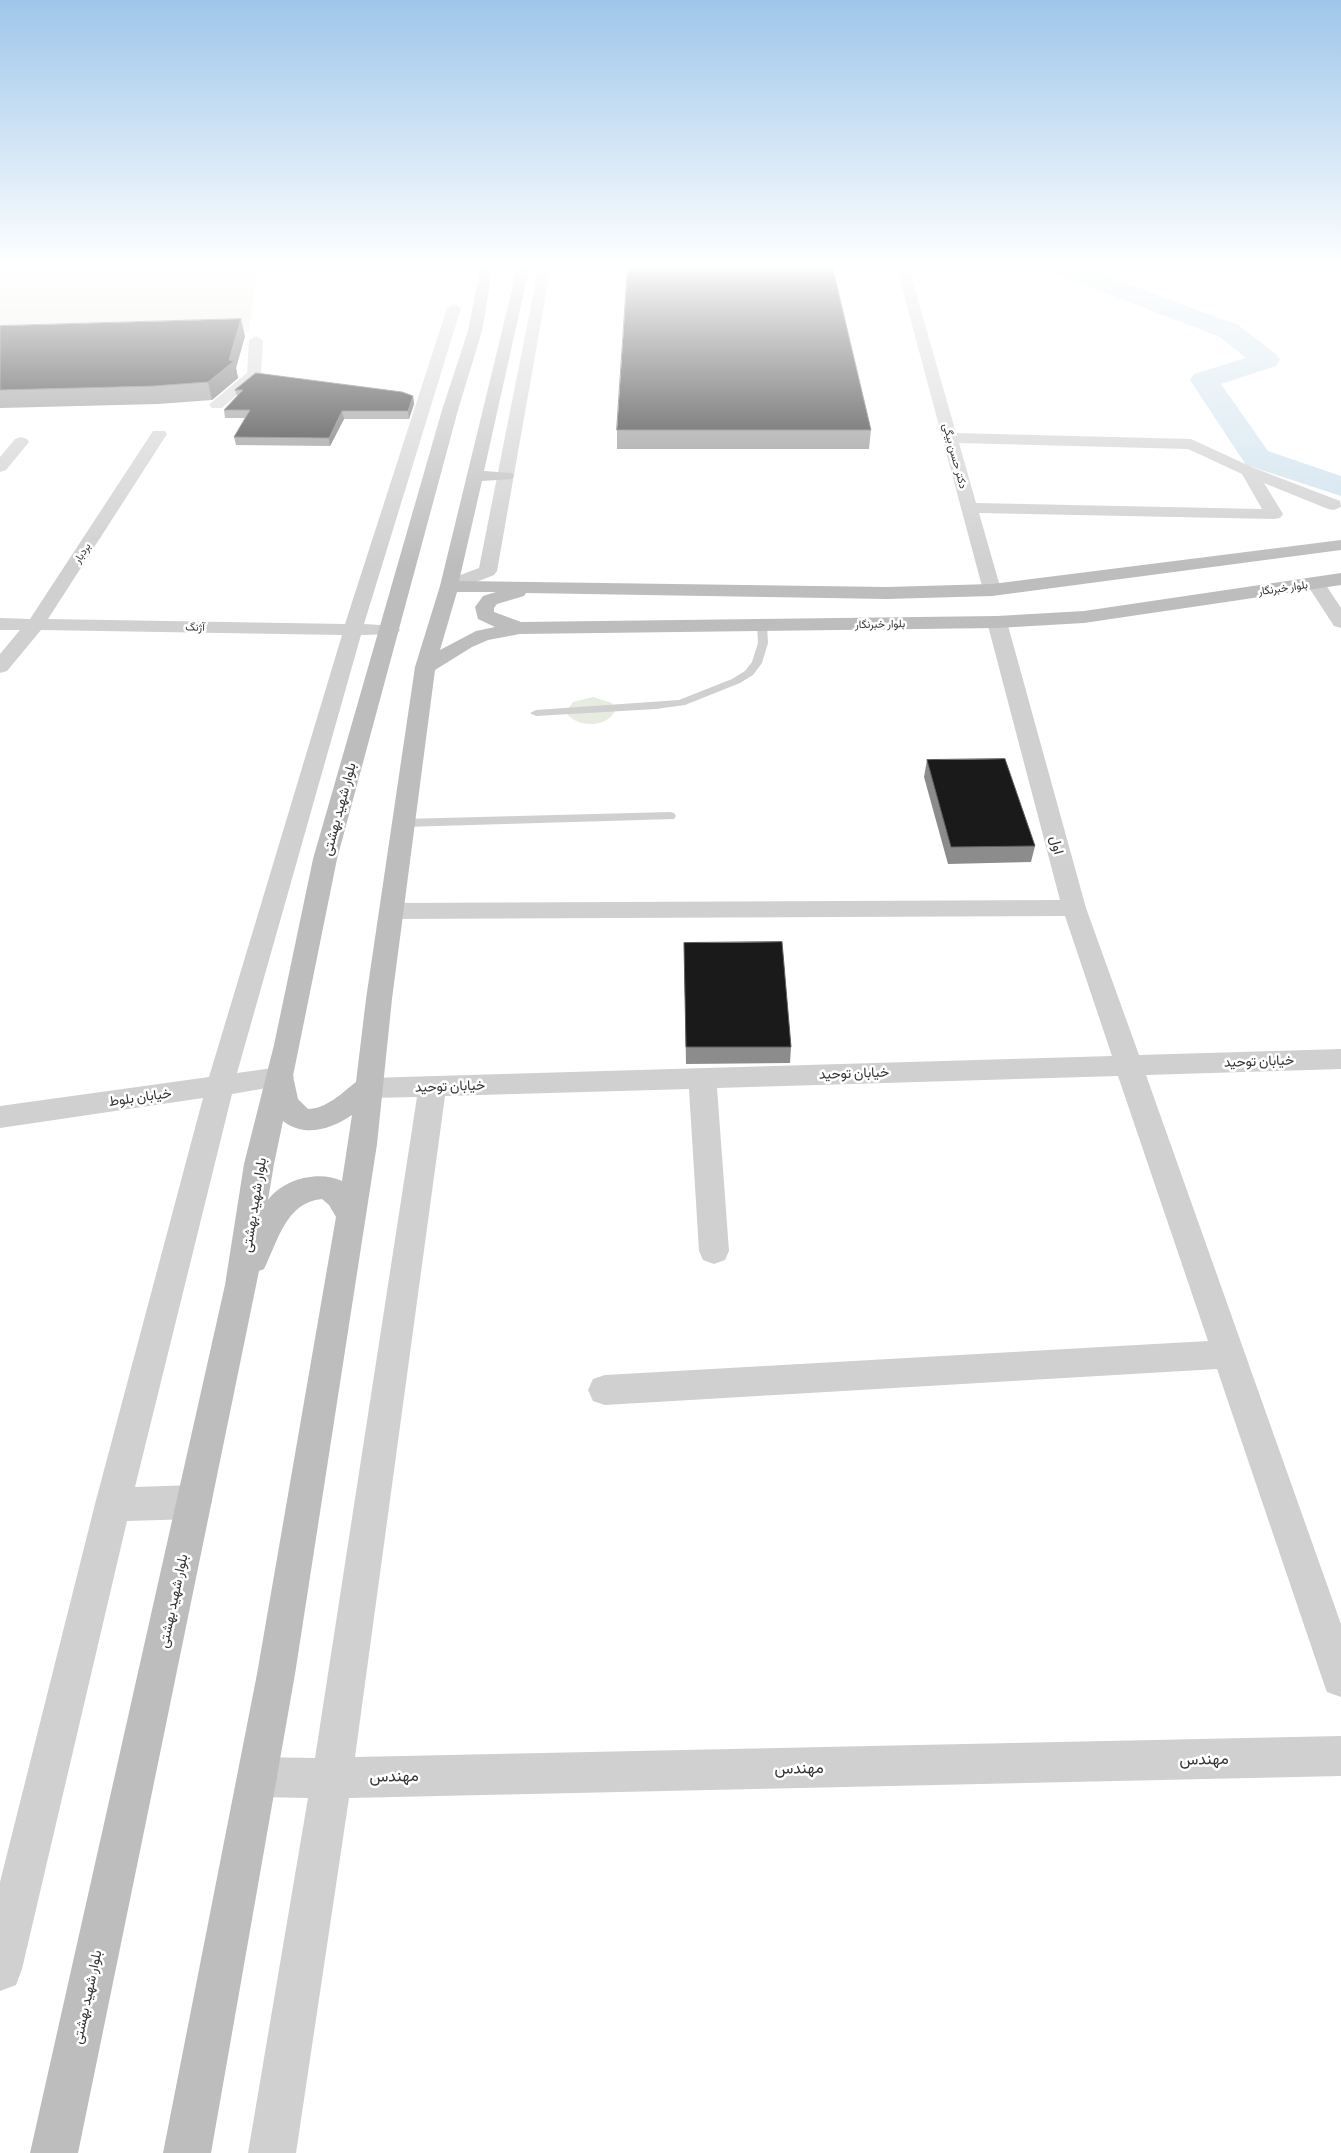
<!DOCTYPE html>
<meta charset="utf-8">
<style>
body{margin:0}
canvas{display:block;background:#fff}
</style>
<canvas width="1341" height="2153"></canvas>
<script>
const c = document.querySelector('canvas').getContext('2d');
c.lineJoin = 'round';
function fillPath(path, color) {
  c.fillStyle = color;
  c.fill(path, 'evenodd');
}
function stroke(path, color, width, dash) {
  c.strokeStyle = color;
  c.lineWidth = width;
  c.lineCap = dash ? 'butt' : 'round';
  c.setLineDash(dash || []);
  c.stroke(path);
}
function drawText(font, color, halo, rows, align = 'center') {
  c.font = font + ' Commissioner,Vazirmatn,sans-serif';
  c.lineWidth = 5;
  c.setLineDash([]);
  c.textBaseline = 'middle';
  c.strokeStyle = halo;
  c.fillStyle = color;
  for (const [text, x, y, turn = 0] of rows) {
    c.save();
    c.translate(x, y);
    c.rotate((+turn || 0) * Math.PI / 180);
    c.textAlign = isNaN(turn) ? turn : align;
    if (halo) c.strokeText(text, 0, 0);
    c.fillText(text, 0, 0);
    c.restore();
  }
}
fillPath(new Path2D(`
 M0,265H257L249,332L0,341Z
 M593,697L612,703L615,711C607,727 580,728 568,715L567,710L573,702Z`), '#e6ecdf');
fillPath(new Path2D(`
 M1042,265H1076L1238,325L1276,354L1280,360L1276,366L1221,384L1268,451L1341,476V496L1246,465L1190,380L1194,374L1246,358L1220,337L1045,270Z`), '#cfe2ee');
fillPath(new Path2D(`
 M762,622L767,625L768,643L762,663L753,675L740,683L685,705L656,709L536,716L530,713L536,710L679,700L732,679L745,671L752,662L758,643L757,625Z
 M670,812L674,813L676,816L674,819L404,827L398,823L404,819Z`), '#d0d0d0');
fillPath(new Path2D(`
 M539,265H551L497,571L494,575L456,590L449,592L442,590L440,586L442,582L479,568Z
 M896,265H908L956,433L1191,439L1254,468L1340,501L1341,507L1334,510L1328,509L1264,483L1283,514L1280,518L1274,519L979,513L1001,590L999,594L992,596L985,594L983,590ZM959,443L1188,449L1242,474L1262,509L976,503Z
 M454,304L461,308L364,624L397,626L400,630L397,634L361,635L237,1073L280,1067L290,1070L294,1077L290,1084L232,1094L135,1487L194,1485L206,1490L212,1502L206,1514L194,1519L127,1521L22,1969L16,1985L0,1991V1882L95,1504L203,1098L0,1128V1106L209,1077L342,635L41,630L7,671L0,673V654L20,630H0V618L30,619L151,434L153,431H165L167,434L48,619L345,624L447,308Z
 M256,336L263,340L261,374L222,408H212L209,405L212,402L247,373L249,340Z
 M21,437L27,439L29,442L6,470L0,472V457L15,439Z
 M1315,577L1322,579L1341,608V628L1334,626L1306,583L1308,579Z
 M997,616L1004,618L1007,622L1086,908L1139,1055L1341,1049V1069L1146,1075L1341,1624V1697L1327,1692L1322,1678L1217,1369L605,1405L593,1401L588,1390L593,1379L605,1375L1208,1341L1118,1076L717,1088L729,1251L725,1260L714,1264L703,1260L699,1251L689,1089L445,1096L355,1757L1341,1736V1776L349,1798L296,2153H248L308,1798L257,1797L243,1791L237,1777L243,1763L257,1757L315,1758L417,1097L368,1098L358,1095L354,1088L358,1081L368,1078L1112,1056L1065,916L392,919L383,917L380,911L383,905L392,903L1060,900L987,622L990,618Z`), '#d0d0d0');
fillPath(new Path2D(`
 M481,265H493L482,331L458,410L337,859L293,1076L298,1099L308,1109C326,1109 342,1093 356,1082L366,999L415,667L440,586L518,265H530L484,471L512,473L514,476L512,479L482,481L459,581L887,587L992,584L1341,540V550L992,596L887,599L526,593L524,596L497,604L494,608V612L521,622L997,616L1084,611L1341,573V585L1084,623L997,628L520,634L488,640L472,647L435,670L392,999L377,1144L295,1674L211,2153H163L257,1674L336,1217L329,1205L322,1199C286,1202 278,1241 264,1269L259,1271L78,2153H30L225,1285L244,1164L274,1045L313,859L442,410L468,331ZM457,592H496L483,596L475,607L478,619L495,627L476,631L440,650ZM352,1115L342,1181C319,1170 283,1179 268,1200L274,1164L283,1121C304,1138 332,1129 352,1115Z`), '#bdbdbd');
fillPath(new Path2D(`
 M0,326L245,336L236,368L238,378L212,400L158,404L0,408Z
 M256,373L413,396L414,404L409,419H344L330,446L236,445L234,437L245,418H225L224,410L237,396L235,390Z
 M617,430H871L869,449H617Z
 M927,760L1035,846L1031,862L948,864L924,777Z
 M684,943L791,1047L790,1063L686,1064Z`), '#8c8c8c');
fillPath(new Path2D(`
 M241,319L245,336L236,368L238,378L212,400L208,382L229,360Z
 M413,396L414,404L409,419L408,411Z
 M342,411L344,419L330,446L329,438Z`), '#5f5f5f');
const building = new Path2D(`
 M628,265H832L871,430H617Z
 M241,319L229,360L234,361L208,382L153,386L0,390V326Z
 M256,373L402,392L413,396L408,411H342L329,438L234,437L250,410H224L243,390H235Z
 M1005,759L1035,846L951,847L927,760Z
 M782,942L791,1047H686L684,943Z`);
fillPath(building, '#1a1a1a');
stroke(building, '#5f5f5f', 1);
const sky = c.createLinearGradient(0, 0, 0, 566);
sky.addColorStop(0, '#9ec6ea');
sky.addColorStop(0.47, '#fff');
sky.addColorStop(1, '#ffffff00');
c.fillStyle = sky;
c.fillRect(0, 0, 1341, 566);
drawText('11px', '#333', '#fff', [
 ["دکتر حسن بیگی",955,456,75],
 ["بردبار",82,553,-57],
 ["بلوار خبرنگار",1283,588,-8],
 ["بلوار خبرنگار",880,624,-1],
 ["آژنگ",195,627,1]
]);
drawText('14px', '#333', '#fff', [
 ["بلوار شهید بهشتی",339,809,-75],
 ["اول",1057,845,75],
 ["خیابان توحید",1259,1061,-2],
 ["خیابان توحید",854,1073,-2],
 ["خیابان توحید",450,1086,-2],
 ["خیابان بلوط",140,1097,-8],
 ["بلوار شهید بهشتی",254,1205,-81],
 ["بلوار شهید بهشتی",173,1601,-78],
 ["بلوار شهید بهشتی",87,1997,-78]
]);
drawText('16px', '#333', '#fff', [
 ["مهندس",1204,1759,-1],
 ["مهندس",799,1768,-1],
 ["مهندس",394,1776,-1]
]);
</script>
